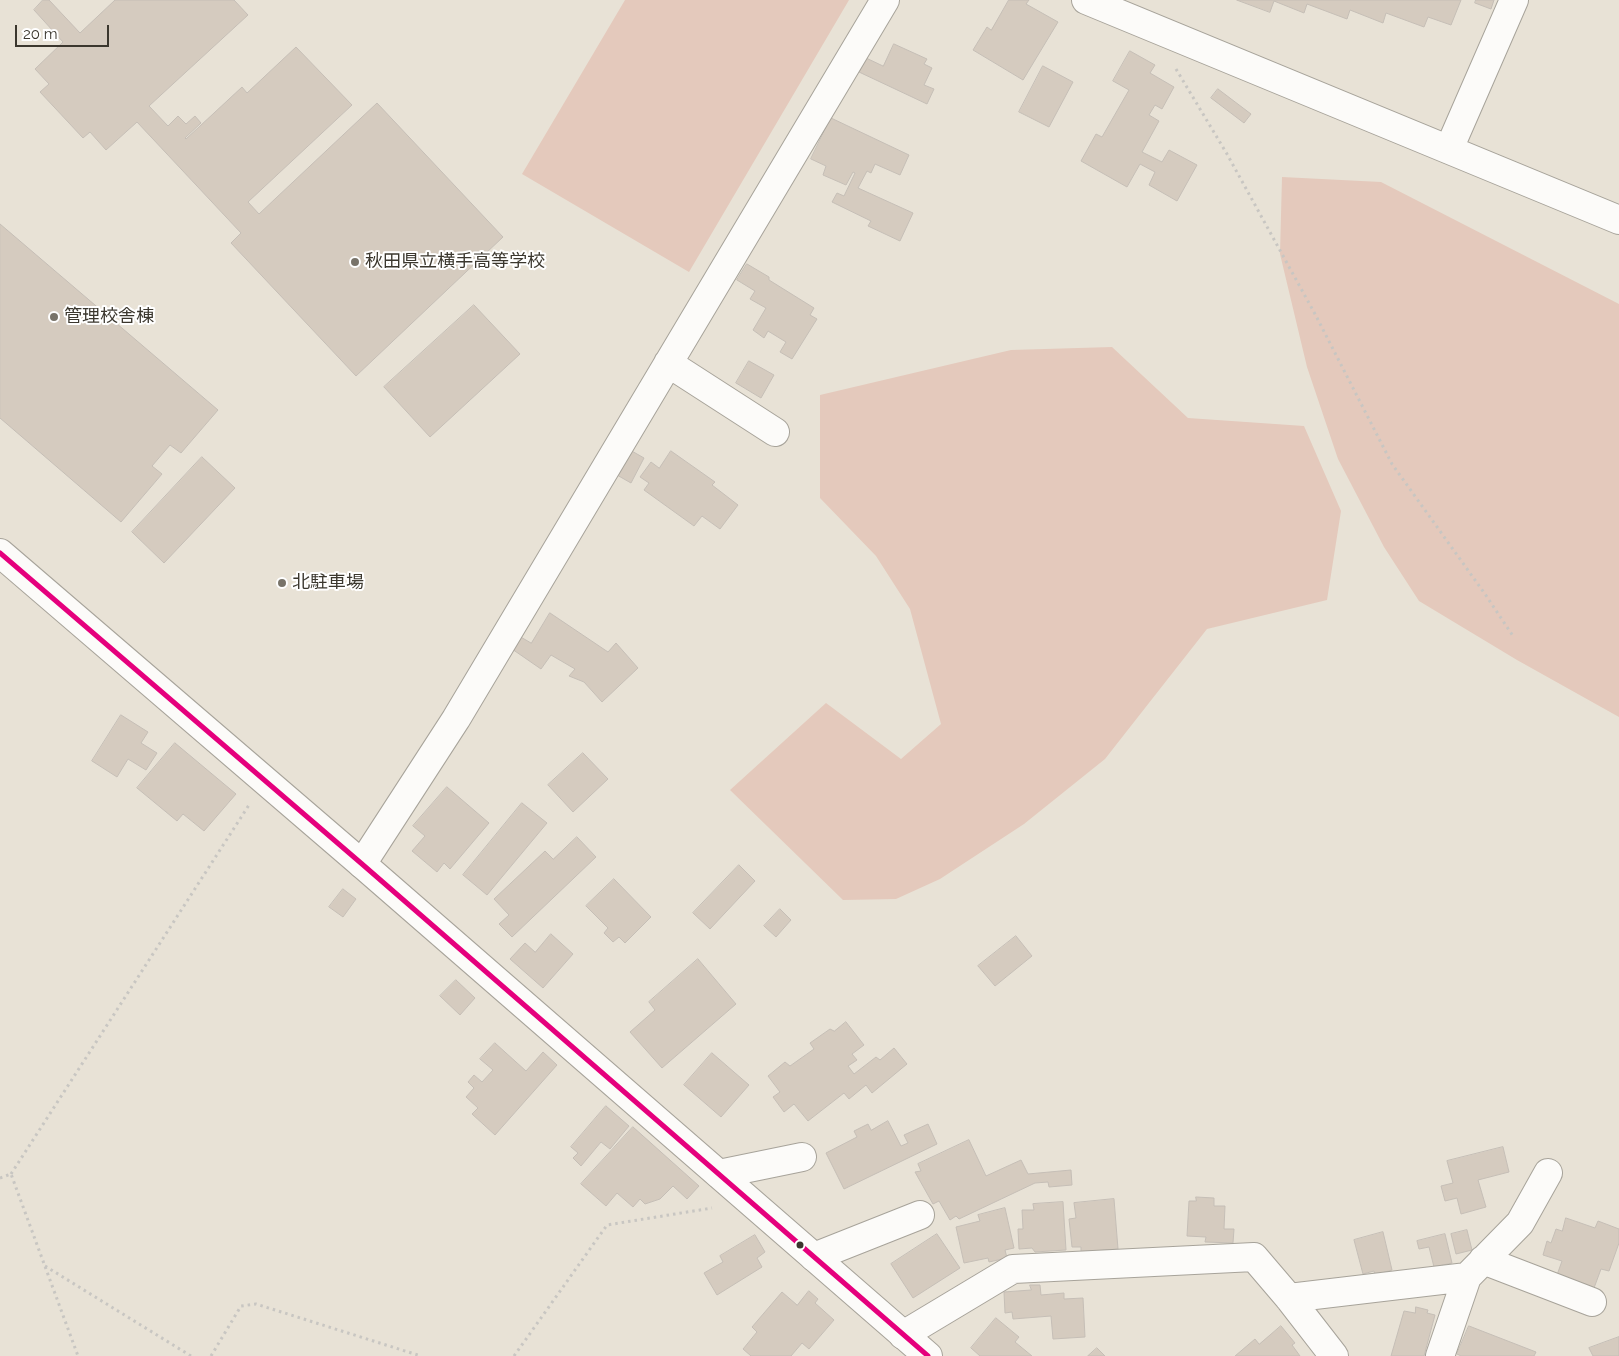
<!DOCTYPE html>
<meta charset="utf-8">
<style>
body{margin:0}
#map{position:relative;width:1619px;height:1356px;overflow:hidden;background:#e8e2d6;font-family:Raleway,sans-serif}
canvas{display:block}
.scale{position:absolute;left:15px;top:25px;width:94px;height:22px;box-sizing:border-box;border:2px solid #3b372e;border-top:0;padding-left:6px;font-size:15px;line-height:18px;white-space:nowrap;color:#3b372e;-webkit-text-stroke:4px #fff;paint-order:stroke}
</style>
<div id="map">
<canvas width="1619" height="1356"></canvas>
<div class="scale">20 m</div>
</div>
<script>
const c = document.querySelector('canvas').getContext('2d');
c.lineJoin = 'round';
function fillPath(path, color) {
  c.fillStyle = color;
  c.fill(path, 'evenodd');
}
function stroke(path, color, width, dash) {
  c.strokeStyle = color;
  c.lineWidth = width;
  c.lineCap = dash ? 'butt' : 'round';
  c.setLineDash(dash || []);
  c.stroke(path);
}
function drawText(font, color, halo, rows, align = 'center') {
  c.font = font + ' Raleway,"Noto Sans JP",sans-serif';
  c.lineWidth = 4;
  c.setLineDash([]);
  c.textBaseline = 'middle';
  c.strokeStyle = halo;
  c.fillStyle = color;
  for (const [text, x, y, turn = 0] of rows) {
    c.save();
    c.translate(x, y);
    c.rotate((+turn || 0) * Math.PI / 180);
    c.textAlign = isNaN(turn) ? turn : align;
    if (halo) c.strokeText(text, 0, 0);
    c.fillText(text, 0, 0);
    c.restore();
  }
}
fillPath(new Path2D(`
 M625,0H849L689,272L522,174Z
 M1282,177L1381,182L1619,304V717L1517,660L1419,601L1384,547L1338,459L1307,367L1280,254Z
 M1112,347L1188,418L1304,426L1341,511L1327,600L1207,629L1105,759L1024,824L940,879L896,899L843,900L730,790L826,703L901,759L941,724L910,609L876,556L820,498V395L1011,350Z`), '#e4c9bc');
const building = new Path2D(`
 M43,0H49L80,33L115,0H234L248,15L149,106L168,126L178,116L186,124L195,116L201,123L185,138L186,139L242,87L247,93L296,47L352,105L248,202L259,214L377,103L503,237L356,376L231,243L241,233L137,122L106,150L90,132L83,138L40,92L49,84L35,69L63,42L34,10Z
 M1009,0H1029L1026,4L1058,22L1023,80L973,50L987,27L991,30Z
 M1237,0H1461L1451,25L1428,17L1424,27L1386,13L1383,23L1350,10L1347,19L1307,4L1304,13L1274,1L1270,12Z
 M1476,0H1494L1491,9L1475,3Z
 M894,44L927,59L924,64L932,68L924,85L934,89L927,104L859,72L866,58L883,66Z
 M1130,51L1155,65L1150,73L1174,87L1162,109L1155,105L1149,115L1159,121L1142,152L1162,162L1169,150L1197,165L1177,201L1149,185L1155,172L1140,164L1127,187L1081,161L1096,134L1102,137L1129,90L1113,81Z
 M1043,66L1073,82L1049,127L1019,112Z
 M1218,89L1251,114L1244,123L1211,98Z
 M831,118L909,155L900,175L875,164L871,173L867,171L858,188L913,213L900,241L868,226L871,221L832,202L837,193L844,196L855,173L853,172L846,185L823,175L826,166L811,159Z
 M0,224L218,410L181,453L170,445L152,466L162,474L121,522L0,418Z
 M747,264L769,277V280L814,308L810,315L817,319L792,359L780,352L786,342L768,331L764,338L753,330L766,308L750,299L755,291L737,280Z
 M474,305L520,354L430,437L384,387Z
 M749,361L774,375L761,398L736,383Z
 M630,450L644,458L631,483L617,475Z
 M671,451L715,482L712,485L738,505L720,529L702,516L694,526L644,490L649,483L640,477L651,462L659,468Z
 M202,457L235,488L164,563L132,532Z
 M550,613L608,652L616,643L638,668L602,702L584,682L569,676L575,669L551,655L541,669L512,649L519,636L531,643Z
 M121,715L148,732L141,743L157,753L146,770L128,759L117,777L92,761Z
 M175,743L236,794L204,831L183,814L177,821L137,788Z
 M583,753L608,779L573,812L548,785Z
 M447,787L489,823L450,869L444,863L437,872L412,851L425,836L413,826Z
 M522,803L547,823L487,895L463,875Z
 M577,837L596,857L512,937L499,924L509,915L494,899L545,851L553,859Z
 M739,865L755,881L710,929L693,913Z
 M614,879L651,917L625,943L619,937L613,942L604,933L608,928L586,906Z
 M343,889L356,899L343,917L329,907Z
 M780,909L791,920L776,937L764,926Z
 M551,934L573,954L543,988L510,959L525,943L535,952Z
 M1016,936L1032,956L995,986L978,966Z
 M698,959L736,1004L662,1068L630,1032L655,1010L649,1002Z
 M456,980L475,998L460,1015L440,996Z
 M846,1022L864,1045L852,1054L857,1060L848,1066L854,1074L876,1057L880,1060L894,1048L907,1064L872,1093L866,1085L849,1099L844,1093L808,1121L794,1104L784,1112L773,1097L780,1092L768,1076L785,1062L790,1066L814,1049L810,1043L830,1029L834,1031Z
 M495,1043L526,1071L543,1052L557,1065L495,1135L472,1114L478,1108L466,1097L474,1088L468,1082L474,1075L482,1082L493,1070L480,1059Z
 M712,1053L749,1085L721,1117L684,1085Z
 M606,1106L629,1126L610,1149L601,1142L581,1166L573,1158L578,1153L571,1147Z
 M888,1121L901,1146L908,1143L904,1135L928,1124L937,1144L844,1189L826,1153L857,1137L854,1131L868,1124L871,1130Z
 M633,1127L699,1186L687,1199L673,1186L660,1199L645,1204L640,1199L633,1207L617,1193L606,1206L581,1184Z
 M969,1140L986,1176L1021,1160L1028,1174L1071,1170L1072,1185L1049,1187L1048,1182L1035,1183L959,1219L956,1216L950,1220L939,1201L933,1204L915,1172L921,1171L918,1164Z
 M1503,1147L1509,1172L1478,1180L1486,1207L1461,1214L1457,1198L1445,1201L1441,1186L1453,1183L1447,1161Z
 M1196,1197L1214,1198V1206H1225L1224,1229H1234L1233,1243L1205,1242L1206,1237L1187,1236L1189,1201H1196Z
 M1114,1199L1118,1249L1081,1252V1247H1072L1069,1219L1076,1218L1074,1203Z
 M1063,1202L1066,1250L1035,1252L1032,1248L1019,1249L1018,1229H1023L1022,1210H1034L1033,1204Z
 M1005,1208L1014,1248L1005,1250L1007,1258L989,1262L988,1258L964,1263L956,1227L980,1221L978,1215Z
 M1566,1218L1595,1228L1598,1221L1619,1229V1243L1609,1271L1601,1269L1594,1288L1557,1275L1562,1261L1543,1255L1547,1241L1551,1243L1556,1229L1562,1231Z
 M1467,1230L1472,1250L1456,1254L1451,1234Z
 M1383,1232L1392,1270L1375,1275L1374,1271L1363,1274L1354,1240Z
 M937,1234L960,1268L913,1298L891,1264Z
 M1445,1234L1452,1263L1434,1267L1429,1247L1419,1249L1417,1241Z
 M755,1235L765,1252L757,1258L762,1267L717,1295L704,1273L723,1262L720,1256Z
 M1030,1285H1040L1041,1295L1064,1293V1299L1083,1298L1085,1337L1053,1339L1051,1316L1013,1319L1012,1312L1005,1313L1004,1292L1031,1290Z
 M809,1291L818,1299L815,1303L834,1320L809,1349L802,1343L791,1356H751L743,1349L757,1332L752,1327L782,1292L797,1305Z
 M1416,1307L1428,1310L1427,1313L1435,1315L1424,1356H1391L1404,1311L1415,1313Z
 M996,1318L1019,1337L1015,1342L1032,1356H980L971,1348Z
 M1281,1326L1295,1343L1292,1345L1300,1356H1235L1255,1339L1259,1344Z
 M1469,1326L1536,1352L1534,1356H1461L1457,1354Z
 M1619,1337V1356H1593L1589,1348Z
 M1097,1348L1105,1356H1088Z`);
fillPath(building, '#d5cbbf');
stroke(building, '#c5beb6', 1);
const minor = new Path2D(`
 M1086,0L1619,220
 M1449,149L1514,0
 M668,363L775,432
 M362,864L456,719L885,0
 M719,1174L802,1157
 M814,1257L920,1215
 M1483,1260L1592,1302
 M1289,1298L1467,1277L1520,1223L1548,1173
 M903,1335L1013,1269L1254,1257L1289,1298L1334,1356
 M1440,1356L1467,1277`);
const major = new Path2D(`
 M0,553L362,864L928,1356`);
stroke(minor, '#a7a39a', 30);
stroke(major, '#a7a39a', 30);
stroke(new Path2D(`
 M1176,69L1227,154L1315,314L1392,464L1485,594L1513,636
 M11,1174L249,805
 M0,1178L11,1174L78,1356
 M45,1266L191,1356
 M211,1356L241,1306L256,1304L421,1356
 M514,1356L607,1225L712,1208`), '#c8c6c2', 3, [2.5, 4]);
stroke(minor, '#fcfbf9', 28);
stroke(major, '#fcfbf9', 28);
stroke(new Path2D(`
 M0,553L362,864L928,1356`), '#e5007d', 5);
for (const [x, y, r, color] of [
 [355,262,5,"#787369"],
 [54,317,5,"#787369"],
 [282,583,5,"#787369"],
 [800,1245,4.5,"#3b372e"]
]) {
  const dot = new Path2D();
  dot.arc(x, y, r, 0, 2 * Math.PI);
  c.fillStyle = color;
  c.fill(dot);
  stroke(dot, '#fff', 2);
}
drawText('18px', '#3b372e', '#fff', [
 ["秋田県立横手高等学校",365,262],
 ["管理校舎棟",64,317],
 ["北駐車場",292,583]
], 'left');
</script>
